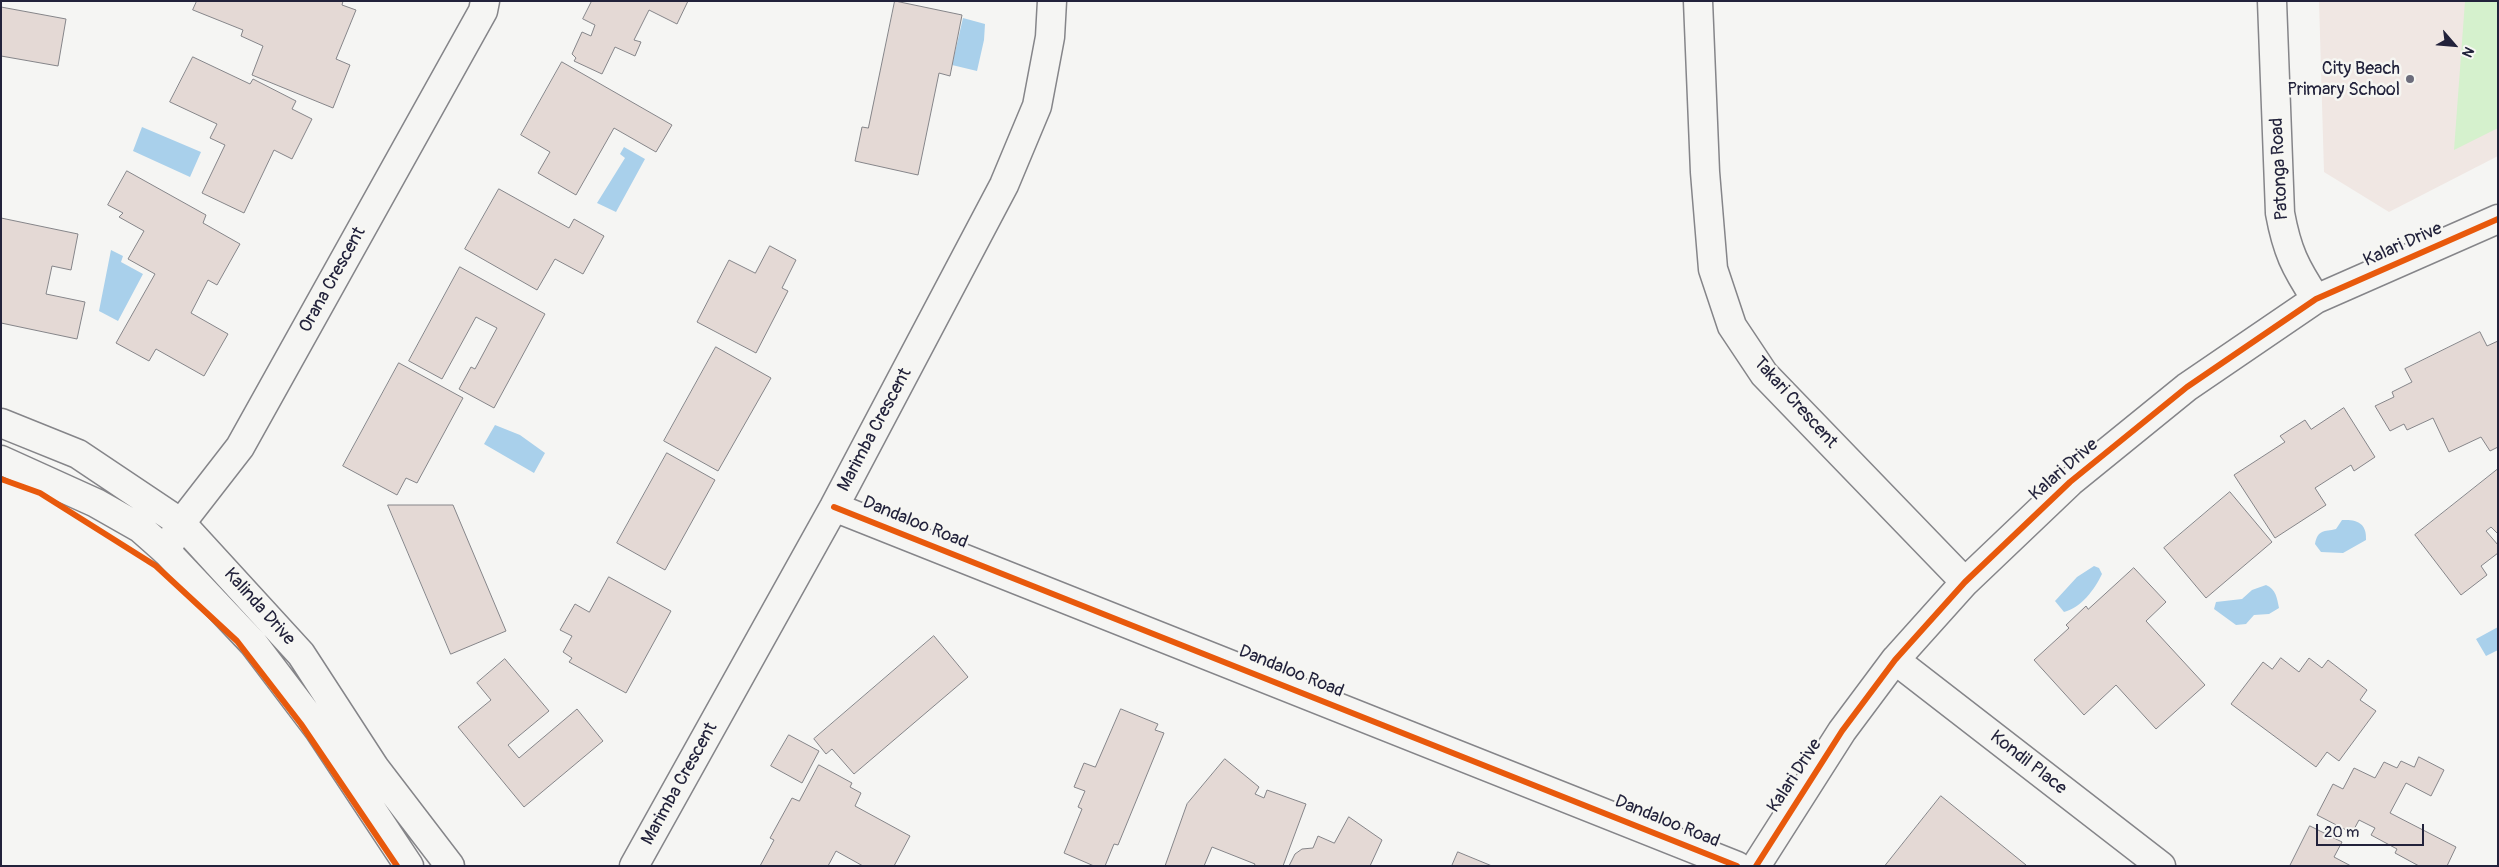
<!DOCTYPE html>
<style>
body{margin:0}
#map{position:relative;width:2499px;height:867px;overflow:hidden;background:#f5f5f3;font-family:Pangolin,sans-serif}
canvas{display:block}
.frame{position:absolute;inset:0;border:2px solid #22223b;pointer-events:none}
.north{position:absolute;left:2429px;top:20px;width:50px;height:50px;-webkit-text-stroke:4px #f6f6f2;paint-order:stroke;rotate:117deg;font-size:14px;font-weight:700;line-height:20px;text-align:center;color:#22223b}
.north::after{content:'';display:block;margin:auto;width:18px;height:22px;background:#22223b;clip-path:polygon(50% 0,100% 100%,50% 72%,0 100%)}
.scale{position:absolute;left:2316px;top:824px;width:108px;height:22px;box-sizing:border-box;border:2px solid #22223b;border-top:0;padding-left:6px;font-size:15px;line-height:18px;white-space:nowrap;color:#22223b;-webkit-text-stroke:4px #f6f6f2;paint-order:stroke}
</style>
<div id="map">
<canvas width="2499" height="867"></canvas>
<div class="frame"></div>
<div class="north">N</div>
<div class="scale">20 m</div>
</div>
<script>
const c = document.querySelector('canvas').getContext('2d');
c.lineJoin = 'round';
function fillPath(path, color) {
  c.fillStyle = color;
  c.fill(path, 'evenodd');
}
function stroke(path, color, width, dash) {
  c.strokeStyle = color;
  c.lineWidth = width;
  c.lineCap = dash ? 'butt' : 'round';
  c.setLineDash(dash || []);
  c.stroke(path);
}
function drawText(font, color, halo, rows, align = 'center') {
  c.font = font + ' Pangolin,sans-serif';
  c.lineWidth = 5;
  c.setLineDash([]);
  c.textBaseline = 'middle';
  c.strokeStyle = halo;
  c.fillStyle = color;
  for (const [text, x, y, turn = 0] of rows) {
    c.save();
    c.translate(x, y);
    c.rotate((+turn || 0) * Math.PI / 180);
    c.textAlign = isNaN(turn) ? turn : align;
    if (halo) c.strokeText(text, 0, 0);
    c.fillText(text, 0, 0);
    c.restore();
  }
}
fillPath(new Path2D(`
 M2319,1H2498V156L2389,212L2324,172Z`), '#f0e7e3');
fillPath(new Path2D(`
 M2465,1H2498V128L2454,150Z`), '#d5f1cd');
fillPath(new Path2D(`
 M963,18L985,24L984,40L977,71L952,65Z
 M142,127L201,152L190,177L133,151Z
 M624,147L645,159L616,212L597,203L625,158L620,154Z
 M111,250L123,256L121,262L143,274L118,321L99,311Z
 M495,425L520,435L545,453L534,473L484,444Z
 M2342,520C2358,519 2367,524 2366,540L2343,553L2321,552L2315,544C2318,529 2324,532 2336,529Z
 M2094,566L2099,568L2102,574C2095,589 2081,608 2064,612L2055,601L2077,577Z
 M2266,585C2276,589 2277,598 2279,608L2269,614L2254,615L2246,624L2236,625L2214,609L2216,602L2242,599L2252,590Z
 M2498,627V650L2486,656L2476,639Z`), '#a9d0eb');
const building = new Path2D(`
 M197,1H343L342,5L356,10L336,59L350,65L333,108L252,75L263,46L241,36L243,30L193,10Z
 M592,1H688L677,24L649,10L634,40L641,42L635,56L615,47L602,74L574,61L576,58L572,54L582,32L591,36L595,25L583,19Z
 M895,1L962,15L950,76L939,73L918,175L855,161L862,127L868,128Z
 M1,7L66,19L58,66L1,56Z
 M193,57L250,84L253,79L296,101L292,109L312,119L292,159L274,150L244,213L202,193L225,145L210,138L217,124L170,102Z
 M562,62L672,125L656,152L614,128L576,195L538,173L550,152L521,135Z
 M127,171L206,215L203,223L240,244L217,285L208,280L191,313L228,334L204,376L156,349L149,361L116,343L155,274L128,259L144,231L119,217L123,213L108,205Z
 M499,189L569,228L574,219L604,236L583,274L555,259L537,290L465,249Z
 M1,218L78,234L71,270L52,266L46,294L85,302L77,339L1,323Z
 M770,246L796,260L782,288L788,291L756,353L697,322L729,260L755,273Z
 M460,267L545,314L494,408L459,389L471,367L475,369L497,328L476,317L442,379L409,361Z
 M2480,332L2487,346L2498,341V447L2490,451L2481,437L2449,452L2433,418L2407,430L2404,424L2390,431L2375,406L2394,397L2392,392L2412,382L2405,369Z
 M716,347L771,378L718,471L664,441Z
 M399,363L463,398L417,483L406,478L397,495L343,466Z
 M2344,408L2375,457L2354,471L2351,465L2315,488L2326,505L2275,538L2234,475L2285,442L2280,436L2305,420L2311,429Z
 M667,453L715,480L665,570L617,543Z
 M2498,469V534L2491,527L2486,531L2498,545V553L2481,566L2487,575L2461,595L2415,535Z
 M2230,492L2272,542L2206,598L2164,548Z
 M388,505H453L506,631L451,654Z
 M2134,568L2166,602L2146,621L2205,685L2156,729L2116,685L2084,715L2034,660L2069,628L2066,625L2086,606L2088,609Z
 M609,577L671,611L626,693L569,662L572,658L563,652L572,636L560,630L575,604L589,612Z
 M934,636L968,677L854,774L832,749L826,754L814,739Z
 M2281,658L2299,672L2309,658L2322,668L2328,660L2367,690L2360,700L2376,711L2339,761L2327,752L2316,767L2231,704L2263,662L2272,669Z
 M505,659L549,711L508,745L519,758L577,709L603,741L524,807L458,727L491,700L477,683Z
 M1121,709L1158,724L1155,730L1164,733L1118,845L1114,844L1105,866H1094L1064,853L1082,809L1078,807L1085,791L1074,787L1084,763L1095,767Z
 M789,735L819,751L802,783L771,766Z
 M2419,757L2444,770L2431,796L2406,783L2390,813L2456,847L2447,866H2419L2395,853L2397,849L2371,835L2375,828L2359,820L2352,833L2317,815L2333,784L2343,789L2354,768L2375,778L2384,762L2397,768L2401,761L2414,767Z
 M1225,759L1259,787L1255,794L1264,798L1267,790L1306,804L1283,866H1254L1255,864L1212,847L1204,866H1165L1187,804Z
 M819,765L852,783L850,787L861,793L855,806L910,836L894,866H863L836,851L828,866H760L774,840L770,838L792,798L799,801Z
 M1941,796L2026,865L2025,866H1885Z
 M1349,817L1382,840L1370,866H1289L1295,854L1302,849L1313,848L1318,836L1334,843Z
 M2310,826L2342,842L2334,857L2351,866H2290Z
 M1458,852L1492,866H1452Z`);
fillPath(building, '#e4d9d5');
stroke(building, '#858589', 1);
const minor = new Path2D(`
 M1698,1L1705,172L1713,269L1732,326L1764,374L1965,582
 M2272,1L2280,213C2287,251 2295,267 2316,299
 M834,507L1737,866
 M166,551L181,523L240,447L483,11L485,1
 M1895,660L2161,866
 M634,866L834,507L1004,185L1037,106L1050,37L1052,1
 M1756,866L1842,731L1895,660L1965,582L2070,482L2187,387L2316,299L2498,219`);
const tertiary = new Path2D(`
 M1,423L78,454L181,523L301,654L375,768L450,866
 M1,460L96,503L140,528L166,551L253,643L319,730L409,866`);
stroke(minor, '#858589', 31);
stroke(tertiary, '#858589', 31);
stroke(minor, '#f5f5f3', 28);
stroke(tertiary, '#f5f5f3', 28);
stroke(new Path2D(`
 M1,479L40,493L156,566L237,641L301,724L397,866
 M834,507L1737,866
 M1756,866L1842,731L1895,660L1965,582L2070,482L2187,387L2316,299L2498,219`), '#e8590c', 6);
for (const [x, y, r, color] of [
 [2410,79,5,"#6c6c7b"]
]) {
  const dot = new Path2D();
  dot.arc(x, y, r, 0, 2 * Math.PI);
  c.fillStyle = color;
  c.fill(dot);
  stroke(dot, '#f6f6f2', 2);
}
drawText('18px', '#22223b', '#f6f6f2', [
 ["City Beach",2400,69],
 ["Primary School",2400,90]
], 'right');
drawText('18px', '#22223b', '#f6f6f2', [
 ["Patonga Road",2280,169,-93],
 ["Kalari Drive",2403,245,-24],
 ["Orana Crescent",333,280,-61],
 ["Takari Crescent",1795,403,48],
 ["Marimba Crescent",875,430,-62],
 ["Kalari Drive",2064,470,-41],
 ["Dandaloo Road",915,523,22],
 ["Kalinda Drive",259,607,48],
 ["Dandaloo Road",1291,672,22],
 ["Kondil Place",2028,763,38],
 ["Kalari Drive",1795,776,-57],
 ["Marimba Crescent",680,784,-61],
 ["Dandaloo Road",1667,822,22]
]);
</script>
